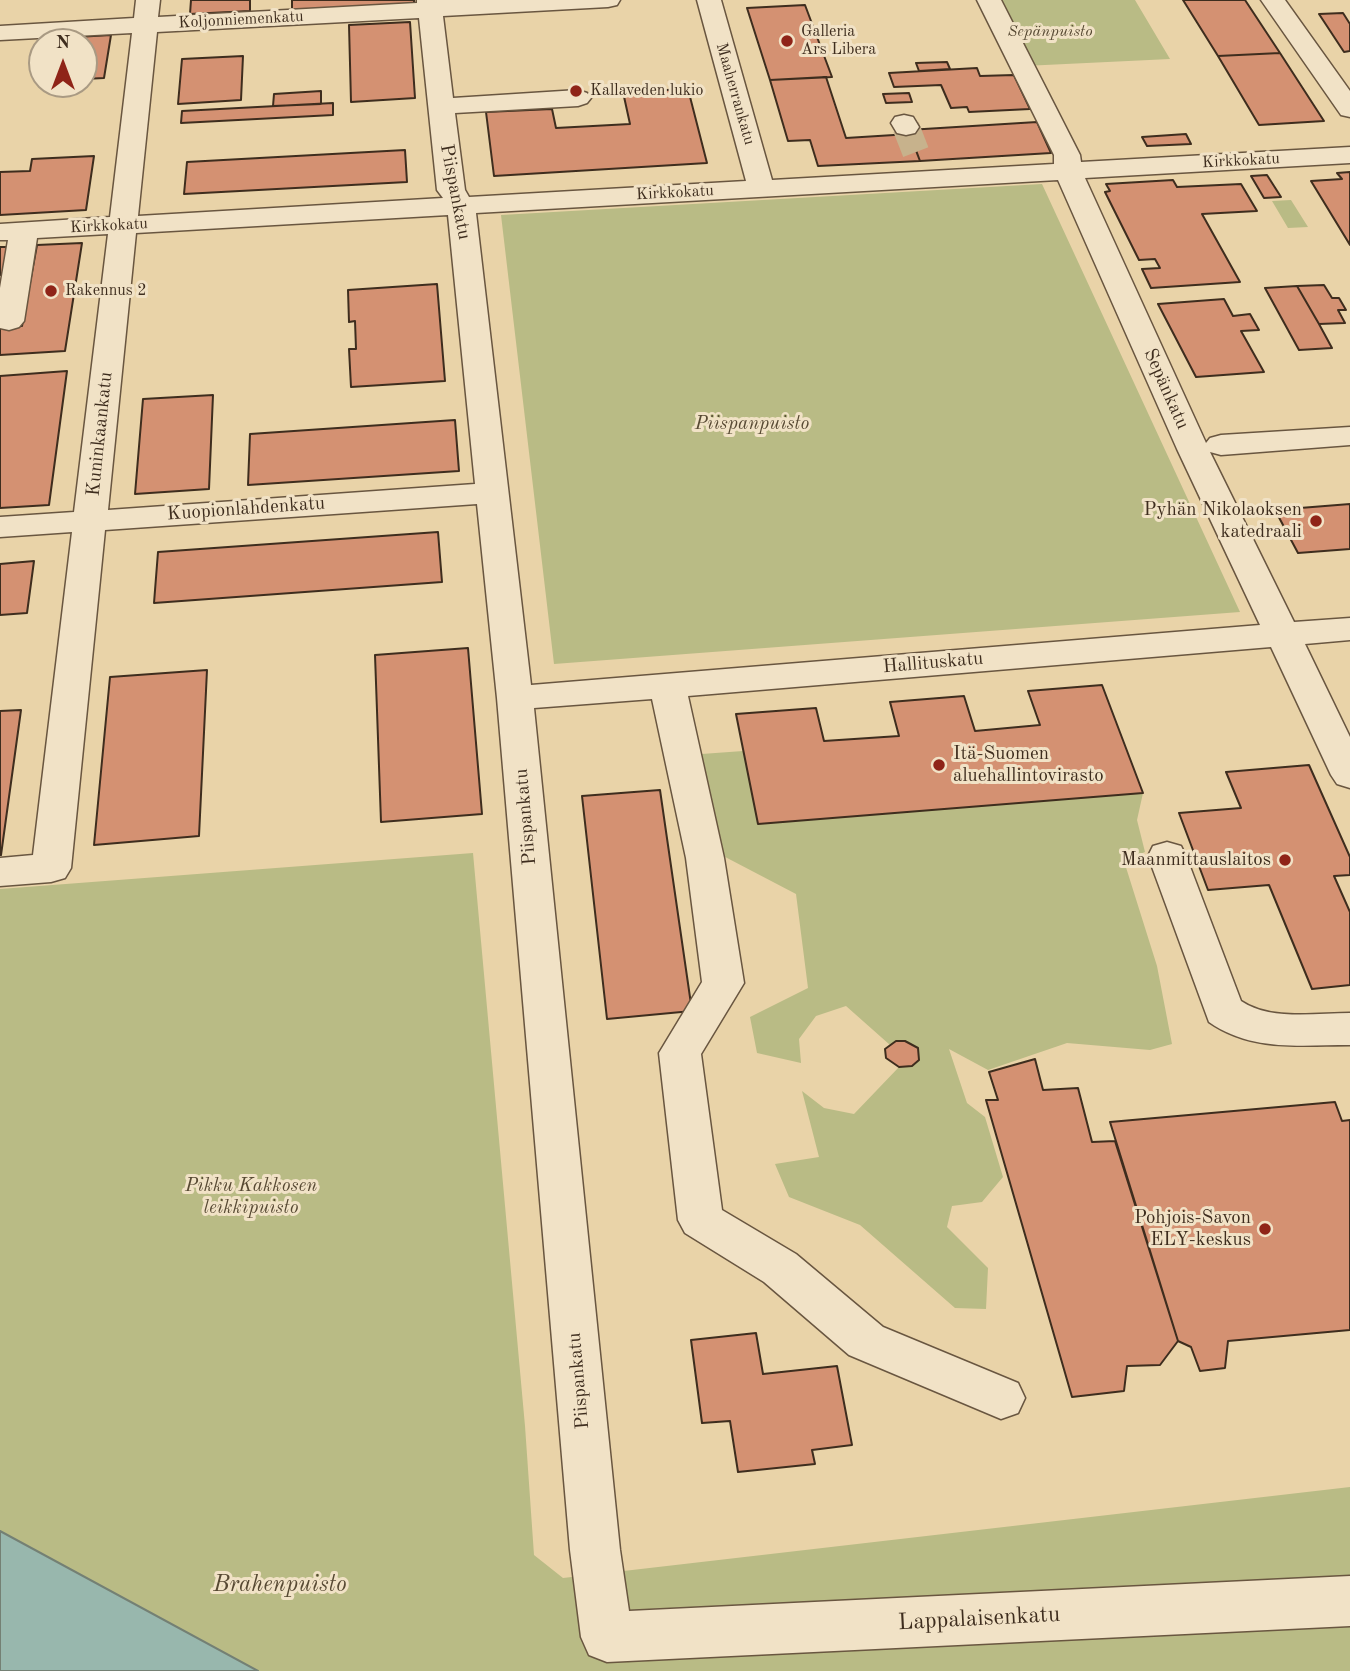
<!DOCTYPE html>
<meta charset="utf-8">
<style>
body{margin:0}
#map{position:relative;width:1350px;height:1671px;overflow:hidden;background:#e9d3a8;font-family:"Old Standard TT",serif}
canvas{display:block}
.north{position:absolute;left:28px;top:28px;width:70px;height:70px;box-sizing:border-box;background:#f1e2c6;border:2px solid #a99a83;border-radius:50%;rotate:0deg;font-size:19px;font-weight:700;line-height:28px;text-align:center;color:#3e2d1e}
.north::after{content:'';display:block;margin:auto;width:24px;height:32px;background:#8f2418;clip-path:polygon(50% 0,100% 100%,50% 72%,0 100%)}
</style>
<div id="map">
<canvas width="1350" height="1671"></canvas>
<div class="north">N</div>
</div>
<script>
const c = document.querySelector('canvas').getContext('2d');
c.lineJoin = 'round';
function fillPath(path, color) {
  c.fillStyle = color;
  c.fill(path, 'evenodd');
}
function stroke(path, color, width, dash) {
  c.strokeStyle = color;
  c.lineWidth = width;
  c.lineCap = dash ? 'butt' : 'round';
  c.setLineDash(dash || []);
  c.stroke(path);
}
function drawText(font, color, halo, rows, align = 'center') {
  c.font = font + ' "Old Standard TT",serif';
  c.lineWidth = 6;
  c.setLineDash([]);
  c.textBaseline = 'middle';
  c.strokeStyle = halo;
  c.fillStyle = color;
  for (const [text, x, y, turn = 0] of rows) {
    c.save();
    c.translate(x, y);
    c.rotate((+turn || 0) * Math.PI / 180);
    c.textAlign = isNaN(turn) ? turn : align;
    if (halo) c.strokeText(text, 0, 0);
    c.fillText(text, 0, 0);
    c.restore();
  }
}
fillPath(new Path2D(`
 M990,0H1135L1170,59L1024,66Z
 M1042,184L1240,612L554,664L501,215Z
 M1291,200L1308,227L1288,228L1272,201Z
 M743,751L758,824L1143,793L1137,820L1145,852L1124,861L1157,966L1172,1044L1150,1050L1067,1043L988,1070L949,1049L967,1103L985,1117L1003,1177L982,1202L952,1206L947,1227L988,1268L986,1309L955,1308L860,1225L789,1197L775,1164L819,1157L802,1091L824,1108L854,1114L899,1067L912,1066L919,1060L918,1048C908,1043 900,1038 890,1045L846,1006L816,1016L799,1039L801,1063L757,1053L750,1017L808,988L796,894L708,848L688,755Z
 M473,853L525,1426L534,1555L563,1578L1350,1487V1671H258L0,1531V889Z`), '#b9bb85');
const water = new Path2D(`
 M0,1531L258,1671H0Z`);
fillPath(water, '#98b7ad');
stroke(water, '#748074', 2);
const building = new Path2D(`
 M191,0H250V11L190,14Z
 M292,0H414V7L292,13Z
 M1183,0H1245L1280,53L1218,56Z
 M805,5L832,77L770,80L747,8Z
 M1343,13L1350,24V51L1344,52L1319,14Z
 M410,22L415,98L351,102L349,25Z
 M111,35L104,78L84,79V42H58L59,38Z
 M1280,53L1324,121L1259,125L1218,56Z
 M243,56L241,100L178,104L182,59Z
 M947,62L950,69L919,71L916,63Z
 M977,68L980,76L1014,75L1030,109L969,112L967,107L951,108L941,85L894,87L889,73Z
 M826,77L846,138L910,134L920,161L818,166L810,140L788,141L770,80Z
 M688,89L707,163L494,176L486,112L552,109L556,128L630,124L623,92Z
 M321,91V104L273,106L274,94Z
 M909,93L912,102L886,103L883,94Z
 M333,103V115L181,123L182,111Z
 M1037,122L1051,153L920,161L908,130Z
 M1186,134L1191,144L1147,146L1142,137Z
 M405,150L407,182L184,194L187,162Z
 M94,156L86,210L0,215V172L30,171L32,159Z
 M1350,172V245L1311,181L1342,179L1337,173Z
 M1267,175L1281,197L1264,198L1251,176Z
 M1173,180L1177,187L1241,184L1257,211L1202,214L1240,282L1151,288L1142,269L1160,268L1155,259L1139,260L1105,192L1110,191L1106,184Z
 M82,243L65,351L0,355V327L22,326L37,245Z
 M0,247H10L4,274L0,275Z
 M437,284L445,381L351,387L349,349H356L355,321L349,322L348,290Z
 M1324,285L1332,298H1339L1346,310H1338L1345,323L1319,324L1297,286Z
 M1297,286L1319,324L1332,348L1299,350L1265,288Z
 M1224,299L1233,316L1250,314L1259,330L1241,331L1264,372L1196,377L1158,304Z
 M67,371L49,505L0,508V376Z
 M213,395L209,489L135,494L143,399Z
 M455,420L459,471L248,485L250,434Z
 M1350,504V549L1298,553L1275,510Z
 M438,532L442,582L154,603L158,552Z
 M34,561L27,613L0,615V564Z
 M468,648L482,814L381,822L375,655Z
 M207,670L199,836L94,845L110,677Z
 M1102,685L1143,793L758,824L736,714L816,708L824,741L899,736L890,702L964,696L975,731L1040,725L1028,691Z
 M21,710L1,855H0V711Z
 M1309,765L1350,857V875L1334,876L1350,912V985L1312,989L1269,885L1208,890L1179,813L1241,808L1226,772Z
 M660,790L692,1011L607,1019L582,796Z
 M896,1041H905L918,1048L919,1060L912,1066L899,1067L886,1058L885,1049Z
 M1035,1059L1043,1090L1078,1088L1092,1142L1115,1141L1178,1341L1160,1365L1127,1366L1124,1391L1072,1397L986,1100H998L989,1072Z
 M1335,1102L1342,1121L1350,1120V1330L1228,1341L1225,1368L1200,1371L1191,1347L1178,1341L1110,1122Z
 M756,1333L763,1374L837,1366L852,1445L812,1450L815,1464L738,1472L730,1421L702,1423L691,1340Z`);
fillPath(building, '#d49172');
stroke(building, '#3e2d1e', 2);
stroke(new Path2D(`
 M906,127L920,163`), '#c7b28c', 27, [27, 14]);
const minor = new Path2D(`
 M136,0H160L158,17L417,3V0H620L617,5L608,7L443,16L453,98L578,90L587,93L591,98L587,103L578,106L455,113L465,190L469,197L746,181L697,0H721L772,180L1054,164V155L977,0H1001L1080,155L1081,162L1350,147V163L1085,178L1206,443L1210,438L1221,435L1350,427V445L1221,455L1210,452L1294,622L1350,618V640L1305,644L1350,737V788L1337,784L1331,775L1271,647L688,696L724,858L744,983L701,1054L722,1210L796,1254L883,1327L1018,1383L1025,1398L1018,1413L1001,1419L849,1355L764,1282L685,1233L678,1220L659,1053L702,982L686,858L652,699L534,708L620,1550L629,1611L1350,1576V1626L607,1662L589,1655L581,1637L570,1550L497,698L477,504L105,530L71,868L65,878L51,882L0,886V858L33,855L72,532L0,537V517L74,512L108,234L37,238L24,321L19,327L9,330L0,328V288L8,240H0V224L110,217L132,33L0,40V26L134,18ZM419,18L437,190L443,198L138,216L157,32ZM1058,180L1177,449L1260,625L531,685L476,213ZM448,215L475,484L108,510L136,233Z
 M1261,0H1285L1350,91V117L1341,115Z
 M904,115L913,117L919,127L915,133L906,135L897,133L891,123L895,117Z
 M1167,842L1181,846L1186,856L1241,1001C1270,1021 1316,1013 1350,1013V1045C1300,1045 1252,1052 1209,1022L1148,856L1153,846Z`);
stroke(minor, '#695640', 3);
fillPath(minor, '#f1e2c6');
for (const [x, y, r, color] of [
 [787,41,7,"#8f2418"],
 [576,91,7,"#8f2418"],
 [51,291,7,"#8f2418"],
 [1316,521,7,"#8f2418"],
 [939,765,7,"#8f2418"],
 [1285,860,7,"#8f2418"],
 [1265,1229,7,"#8f2418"]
]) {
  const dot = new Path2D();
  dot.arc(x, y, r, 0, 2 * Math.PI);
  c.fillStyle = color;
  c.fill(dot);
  stroke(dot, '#f1e2c6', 2.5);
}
drawText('16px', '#3e2d1e', '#f1e2c6', [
 ["Koljonniemenkatu",241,20,-3],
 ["Maaherrankatu",735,94,74],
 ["Kirkkokatu",1241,161,-3],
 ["Kirkkokatu",675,193,-3],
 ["Kirkkokatu",109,226,-3]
]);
drawText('16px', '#3e2d1e', '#f1e2c6', [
 ["Galleria",801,32],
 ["Ars Libera",801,50],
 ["Kallaveden lukio",590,91],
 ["Rakennus 2",65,291]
], 'left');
drawText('italic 16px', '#574933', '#f1e2c6', [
 ["Sepänpuisto",1050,32]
]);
drawText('19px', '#3e2d1e', '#f1e2c6', [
 ["Piispankatu",455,192,79],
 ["Sepänkatu",1166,389,66],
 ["Kuninkaankatu",100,434,-84],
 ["Kuopionlahdenkatu",246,509,-4],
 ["Hallituskatu",933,663,-5],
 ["Piispankatu",526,817,-95],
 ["Piispankatu",579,1381,-95]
]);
drawText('italic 19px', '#574933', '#f1e2c6', [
 ["Piispanpuisto",752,424],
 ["Pikku Kakkosen",251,1186],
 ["leikkipuisto",251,1208]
]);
drawText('19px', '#3e2d1e', '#f1e2c6', [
 ["Pyhän Nikolaoksen",1302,510],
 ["katedraali",1302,532],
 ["Itä-Suomen",953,754,"left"],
 ["aluehallintovirasto",953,776,"left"],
 ["Maanmittauslaitos",1271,860],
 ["Pohjois-Savon",1251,1218],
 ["ELY-keskus",1251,1240]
], 'right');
drawText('italic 23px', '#574933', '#f1e2c6', [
 ["Brahenpuisto",280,1585]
]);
drawText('23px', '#3e2d1e', '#f1e2c6', [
 ["Lappalaisenkatu",979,1619,-3]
]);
</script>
